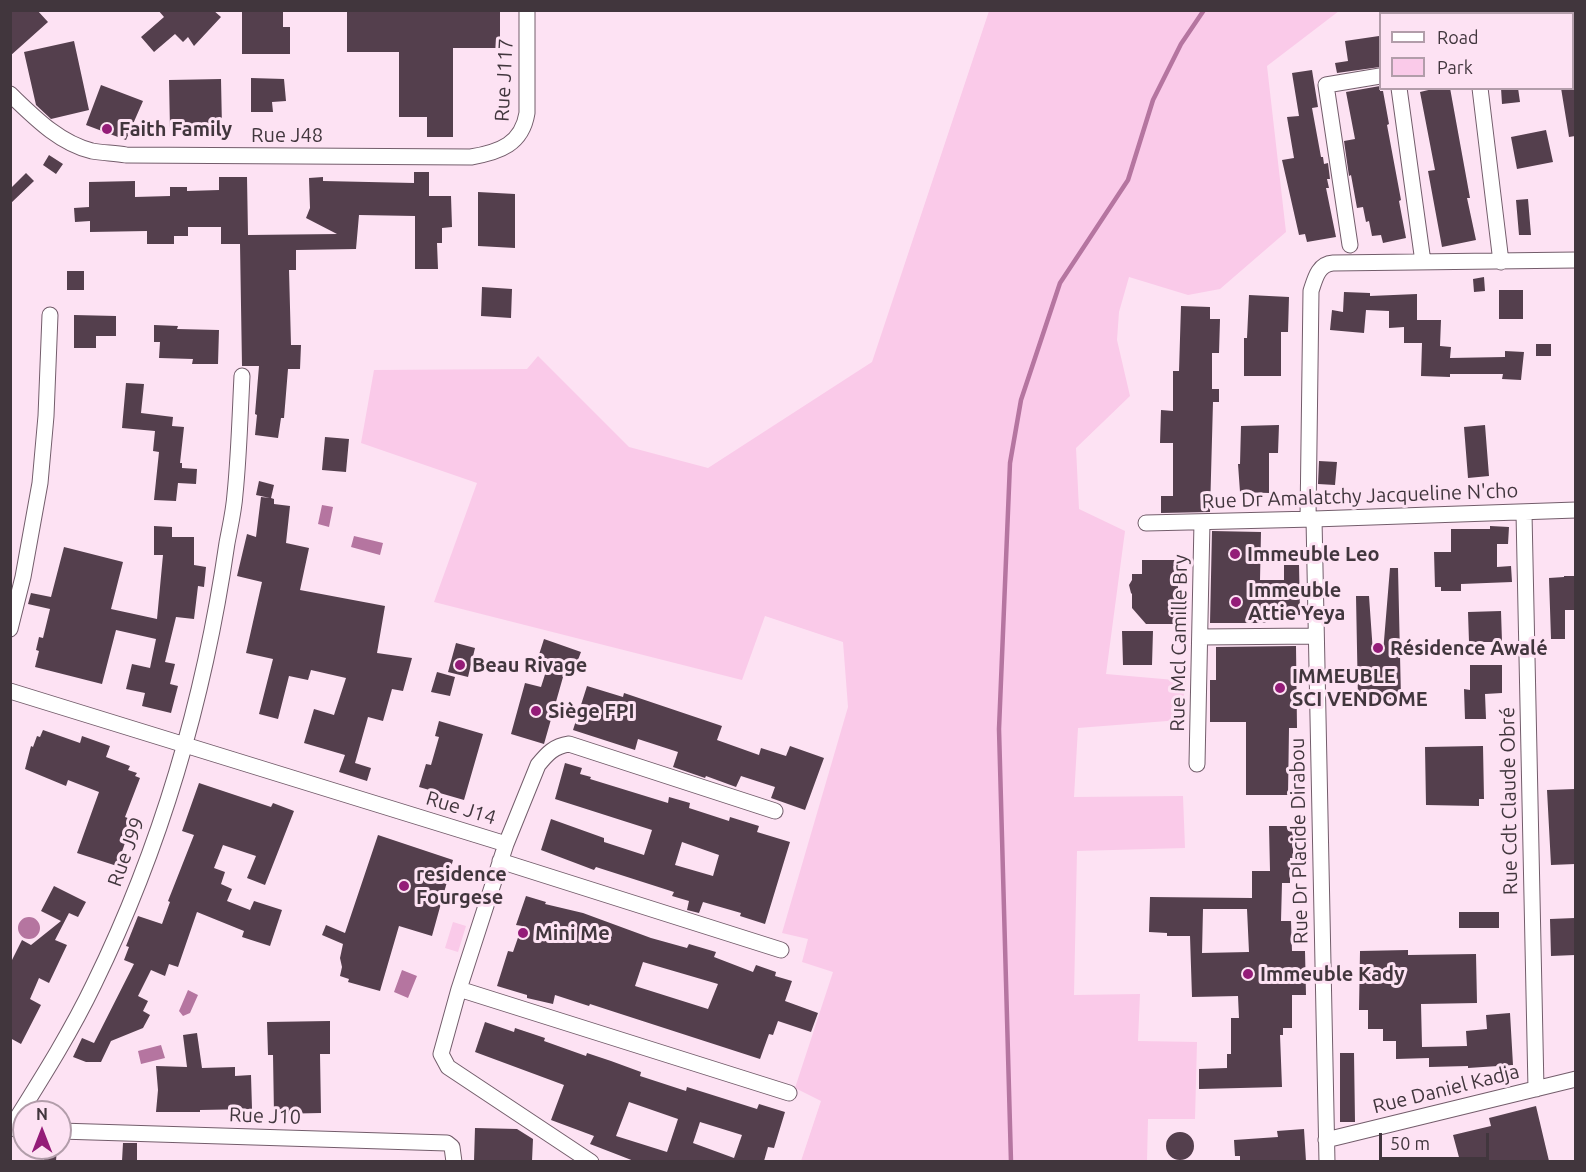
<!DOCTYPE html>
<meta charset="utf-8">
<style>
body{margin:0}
#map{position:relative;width:1586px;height:1172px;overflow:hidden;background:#fde2f3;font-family:Ubuntu,sans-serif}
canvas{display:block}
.frame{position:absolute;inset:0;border:12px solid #41363d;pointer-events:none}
.legend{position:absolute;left:1379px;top:12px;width:195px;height:78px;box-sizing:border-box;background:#fde2f3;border:2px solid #b29daa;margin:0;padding:8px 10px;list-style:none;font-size:18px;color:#41363d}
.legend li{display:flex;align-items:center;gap:12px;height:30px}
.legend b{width:30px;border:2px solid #b29daa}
.north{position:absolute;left:12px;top:1100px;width:60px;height:60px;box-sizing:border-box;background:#fde2f3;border:2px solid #b29daa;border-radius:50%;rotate:0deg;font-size:16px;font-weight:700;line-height:24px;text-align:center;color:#41363d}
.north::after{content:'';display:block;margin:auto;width:21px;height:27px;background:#941c78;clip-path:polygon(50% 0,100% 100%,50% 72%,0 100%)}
.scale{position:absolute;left:1379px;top:1133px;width:110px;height:27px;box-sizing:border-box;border:3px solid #41363d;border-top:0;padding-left:8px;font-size:18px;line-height:21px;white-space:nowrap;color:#41363d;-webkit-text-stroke:4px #fde2f3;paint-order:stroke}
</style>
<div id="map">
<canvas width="1586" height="1172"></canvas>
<div class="frame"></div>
<ul class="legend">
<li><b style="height:8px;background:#fff"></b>Road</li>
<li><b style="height:16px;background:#facae9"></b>Park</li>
</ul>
<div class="north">N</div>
<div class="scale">50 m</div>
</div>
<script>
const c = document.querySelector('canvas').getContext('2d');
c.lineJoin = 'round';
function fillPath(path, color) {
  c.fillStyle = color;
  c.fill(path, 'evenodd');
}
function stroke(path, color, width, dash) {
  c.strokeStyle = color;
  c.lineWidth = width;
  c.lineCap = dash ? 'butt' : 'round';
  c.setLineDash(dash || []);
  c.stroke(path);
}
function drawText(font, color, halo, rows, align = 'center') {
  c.font = font + ' Ubuntu,sans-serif';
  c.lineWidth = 6;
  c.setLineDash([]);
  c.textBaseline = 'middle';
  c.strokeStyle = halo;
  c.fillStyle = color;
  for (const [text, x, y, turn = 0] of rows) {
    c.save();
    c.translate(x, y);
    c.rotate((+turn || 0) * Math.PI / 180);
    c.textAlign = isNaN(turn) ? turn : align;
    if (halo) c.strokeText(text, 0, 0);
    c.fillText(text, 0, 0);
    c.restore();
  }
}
fillPath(new Path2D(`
 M989,11H1339L1267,66L1286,232L1220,289L1188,295L1129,277L1119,312L1117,340L1130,396L1076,448L1079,509L1125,531L1106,674L1186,681L1180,720L1078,728L1074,797L1183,796L1185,848L1077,851L1074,995L1140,994L1138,1041L1197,1042L1195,1119H1148L1147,1161H801L821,1101L795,1088L833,972L802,962L808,939L782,933L848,707L843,642L765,616L742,680L434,602L477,483L361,443L374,370L527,369L538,356L629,447L708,468L872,362Z
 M453,922L466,926L458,952L445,948Z`), '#facae9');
fillPath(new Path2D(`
 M322,505L333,507L329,527L318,524Z
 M354,536L383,543L380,555L351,547Z
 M18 928a11 11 0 1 1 22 0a11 11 0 1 1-22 0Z
 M402,970L417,976L408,998L394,992Z
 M188,990L198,995L190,1013L183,1016L179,1011Z
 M161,1045L165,1058L141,1064L138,1051Z`), '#b575a0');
stroke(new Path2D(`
 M1011,1162L999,729L1010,463L1021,400L1060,283L1128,180L1153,100L1181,44L1204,10`), '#b575a0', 4.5);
fillPath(new Path2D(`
 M10,10H37L48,22L10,56Z
 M158,10H213L221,17L194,46L188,37L183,42L175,34L154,52L141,37L164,17Z
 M242,10H283V27H290V54H242Z
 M347,10H500V48H453V137H427V117H399V52H347Z
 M1379,36L1380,67L1337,73L1335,63L1348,61L1345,41Z
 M74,41L89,110L51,119L36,105L24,52Z
 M1312,70L1318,107L1312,108L1321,157H1323L1324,164L1328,163L1330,179H1327L1329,188H1326L1336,237L1307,242L1305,234L1299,235L1282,160L1294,158L1287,117L1299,116L1292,73Z
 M251,78L284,79L286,101L272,102L273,112H251Z
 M221,79L222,128L170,129L169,80Z
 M101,85L143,101L126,140L86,125Z
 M1380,86V91H1383L1389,124L1387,125L1401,200L1399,201L1406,238L1383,243L1381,235L1372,236L1369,221L1366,222L1363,207L1357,208L1351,175L1349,176L1344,141L1355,139L1346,92Z
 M1437,88H1450L1470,198H1467L1476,240L1442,247L1428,171L1435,170L1420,92Z
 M1501,88H1518L1520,102L1502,104Z
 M1561,88H1575V136L1569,137Z
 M1546,130L1553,162L1517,169L1511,137Z
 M49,155L63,164L56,174L43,165Z
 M414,172H429V196H451L452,227L442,228V243H437L438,269H415V216L359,215L356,249L296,250V270H289L291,345H301L300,369H288L284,418H281L278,438L255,435L257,415L255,414L259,366H242L240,244H221V227H188V236H174V244H147V231L90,232V221L75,222L74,208L89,207V182L135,181V197L170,196V187H187V191L219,190V177H247L248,235L337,234L306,218L310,208L309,178L323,177V181L414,183Z
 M26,173L34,181L10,204V189Z
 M478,192L515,194V248L478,246Z
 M1528,199L1531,235H1519L1516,200Z
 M67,271H84V290H67Z
 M1484,277L1485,291L1474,292L1473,279Z
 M482,287L512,289L511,318L481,316Z
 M1499,290H1523V319H1499Z
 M1344,292L1370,293V296L1417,294V320H1441L1440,346L1451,347L1450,358L1505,357V351L1524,352L1521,380L1502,379L1503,374H1450V377L1421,376L1422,343H1404V327L1389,328V311L1366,310L1364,333L1330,330L1332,310L1343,312Z
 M1249,295L1289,297L1288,332H1281V376H1244V338H1247Z
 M1181,306L1210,307V319H1220L1219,353H1212V389H1219V402H1213L1210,512L1161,513V496H1173V443H1160L1161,410L1173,411V371H1179Z
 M74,315L116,316V336H96V348H74Z
 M154,325L178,326L177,329L219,330L218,364H192L193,359L159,358L160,342H154Z
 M1536,344H1551V356H1536Z
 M126,383L144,384L141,413L173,417L172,426L184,427L180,463H182V468L197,469L196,484L178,483L176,501L154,500L159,452L153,451L155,431L122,428Z
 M1279,425L1278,453H1269V493L1240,492L1238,464H1240L1241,426Z
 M1485,425L1489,476L1468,478L1464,427Z
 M325,437L349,439L346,472L322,470Z
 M1319,461L1337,462L1335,485L1318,484Z
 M259,481L274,485L271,498L274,499V504L290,506L286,543L309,548L300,590L385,606L377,653L412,658L403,691L392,689L383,721L368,717L355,763L371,768L367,781L339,772L345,755L304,743L314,709L334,715L346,678L311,670L308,680L289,676L278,719L259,714L273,659L246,653L262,582L237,576L247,534L256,537L261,497L270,498L256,495Z
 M154,526L172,527V537H194V565L206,567L204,587L198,586L194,619L176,617L165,662L175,664L170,684L178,686L171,713L142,706L145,693L126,689L132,664L150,668L156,639L116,630L102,684L35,667L39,651L36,650L39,637L43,638L50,609L28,604L31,593L51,597L64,547L123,562L111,609L157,619L163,555H154Z
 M1490,526L1509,527L1508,544H1497V567L1511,566L1512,582L1461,584V591H1441V587H1435L1434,552H1451V529H1490Z
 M1212,531L1261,532L1260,580H1284V565H1299L1300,615L1266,616V623H1210Z
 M1142,560H1176V570H1178V624H1146L1132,608V594L1131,593L1129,585L1132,580V574H1142Z
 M1390,568H1398L1401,699L1358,700L1356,596H1369L1373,653H1383Z
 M1564,576H1575V610H1565V639H1551L1549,578L1564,577Z
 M1501,611L1502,642H1469L1468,612Z
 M1122,631H1153L1152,665H1123Z
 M544,639L581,652L573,673L565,670L544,744L511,734L525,683L541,687L548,665L537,661Z
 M456,643L475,648L468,677L448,672Z
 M1296,646L1297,728H1289L1288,795H1246V722H1210V680H1216V647Z
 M1470,665H1502V693L1485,694L1486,719H1465L1464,689L1470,690Z
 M437,672L455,677L450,696L431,692Z
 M587,686L623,697L624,693L722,726L717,740L759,755L761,748L786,756L790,746L824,758L805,810L771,798L775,787L741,776L736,787L706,776L705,778L673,767L678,752L638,739L635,750L573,730Z
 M439,721L483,734L464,800L419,787L426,764L431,765L439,737L435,736Z
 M43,730L80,743L82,736L110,746L106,757L130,766L128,770L137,773L135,776L140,778L125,817L133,820L117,866L77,853L99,792L68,780L66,786L25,769L31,746L33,747L37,736L40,737Z
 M1483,746L1484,799H1479V806L1426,805L1425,747Z
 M565,763L582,768L580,774L591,777L590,779L668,803L669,797L690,803L689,808L729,821L730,817L759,826L757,832L790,842L765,924L740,916L741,913L703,902L699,913L687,910L689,901L672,896L674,892L596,867L594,870L541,850L551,819L604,838V842L644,855L652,830L555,799ZM682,842L719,855L713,876L675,865Z
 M199,783L271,807L273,803L294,811L265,885L247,878L256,856L223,845L214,868L225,872L221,884L232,889L227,901L250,910L254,901L282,910L270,946L242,937L244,931L197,912L178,967L169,964L165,976L151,970L138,996L148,1001L143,1011L150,1015L143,1028L111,1041L101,1062H86L73,1057L82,1038L94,1043L134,964L124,960L129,947L126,946L138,916L162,924L170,902L168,901L194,835L182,831Z
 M1575,789V864L1551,865L1547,790Z
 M1269,826H1293V858H1290V883H1282L1281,921H1291L1292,951H1305L1306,995H1292V1028H1283V1035H1280L1282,1087L1199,1089V1069L1227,1068V1054H1231V1018H1239L1238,996L1192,997L1190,936H1167V933L1149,932L1150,897L1252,898V871H1270ZM1203,909H1247L1249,952L1202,953Z
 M378,835L453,860L432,936L399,926L380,991L348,982L349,979L340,976L342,967L340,958L343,944L322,935L326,925L345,933Z
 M54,886L86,902L78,917L69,913L55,940L67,945L49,983L39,978L30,999L41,1005L21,1044L10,1038V964L22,940L31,945L61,921L41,911Z
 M526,896L546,902L545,904L583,913L651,938L687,948L689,944L716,952L714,957L753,972L756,965L776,972L775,976L792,981L785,1001L818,1013L811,1032L778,1021L773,1035L769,1034L760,1059L590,1004L589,1006L555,995L553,1004L527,998V995L497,986L508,951L513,952L522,926L516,925ZM643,962L718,984L708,1009L635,986Z
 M1459,912H1499V928H1459Z
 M1575,918V955L1551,956L1550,919Z
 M1408,950V955L1476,954L1477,1003L1421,1004L1422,1047L1467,1046L1466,1031L1487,1029L1486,1015L1510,1013L1513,1065L1468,1068V1066L1429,1067V1058L1396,1059V1041H1383V1029H1368V1010H1359L1360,951Z
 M330,1021V1054H320L321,1113L274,1114L273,1055H268L267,1022Z
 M485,1022L514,1032L515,1028L545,1038L544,1041L586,1056L587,1053L611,1061L641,1072L640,1076L686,1091L687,1087L757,1109L759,1104L785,1112L774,1148L768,1147L764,1161H634L590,1144L594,1136L551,1120L564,1085L475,1052ZM629,1102L678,1119L667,1152L616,1136ZM700,1122L742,1135L734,1158L693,1143Z
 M197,1033L202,1068L235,1067V1076L251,1075L252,1109L200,1110V1112H156L158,1090L156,1066L187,1067L183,1035Z
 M1340,1053H1354L1355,1122H1340Z
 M1536,1106L1549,1161H1460L1453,1135L1491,1126L1489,1118Z
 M475,1128L517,1129L533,1139L532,1161H474Z
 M1304,1129L1306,1161H1240V1156H1235L1234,1140L1278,1137L1277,1131Z
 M1166 1146a14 14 0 1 1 28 0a14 14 0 1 1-28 0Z
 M123,1143H137V1161H122Z
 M45,1148H57L56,1161H44Z`), '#543f4d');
const lane = new Path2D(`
 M1572,46L1576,45`);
const street = new Path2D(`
 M1471,10L1472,14
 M1399,88L1423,262
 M1480,88L1501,262
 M10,94C34,117 59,143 92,151C103,153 115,153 126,155L471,157C500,152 522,144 527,113V10
 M1350,245L1326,85L1380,76
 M1524,513L1536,1089
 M1308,519L1311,291C1315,279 1318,264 1333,263L1576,260
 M1314,519L1327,1162
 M1146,523L1314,519L1576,510
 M10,629L23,577L40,483L46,416L50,315
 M1200,637L1316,636
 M10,691L506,844L459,989L441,1054L448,1067L591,1162
 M1197,764L1202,522
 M506,844L538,765C547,754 554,746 569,744L775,811
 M500,861L781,950
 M459,989L789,1093
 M10,1129C40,1081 70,1034 94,984C162,845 205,695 227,543C230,527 234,510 235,494C239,455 240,415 242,376
 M60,1131L447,1143L452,1147L454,1162
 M1326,1140L1576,1079`);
stroke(lane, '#735d6b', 10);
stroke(street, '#735d6b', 17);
stroke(lane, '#fff', 8);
stroke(street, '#fff', 15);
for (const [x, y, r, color] of [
 [107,129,6,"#941c78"],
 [1235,554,6,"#941c78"],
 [1236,602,6,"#941c78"],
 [1378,648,6,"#941c78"],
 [460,665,6,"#941c78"],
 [1280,688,6,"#941c78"],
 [536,711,6,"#941c78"],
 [404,886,6,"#941c78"],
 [523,933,6,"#941c78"],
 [1248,974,6,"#941c78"]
]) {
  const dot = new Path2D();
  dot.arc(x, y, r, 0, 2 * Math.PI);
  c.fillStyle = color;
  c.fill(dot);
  stroke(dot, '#fde2f3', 2);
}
drawText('20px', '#41363d', '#fde2f3', [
 ["Rue J117",504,80,-87],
 ["Rue J48",287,135],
 ["Rue Dr Amalatchy Jacqueline N'cho",1360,496,-2],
 ["Rue Mcl Camille Bry",1179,643,-89],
 ["Rue Cdt Claude Obré",1509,801,-91],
 ["Rue J14",461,808,17],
 ["Rue Dr Placide Dirabou",1299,841,-91],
 ["Rue J99",126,852,-70],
 ["Rue Daniel Kadja",1446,1089,-14],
 ["Rue J10",265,1116,2]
]);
drawText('bold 20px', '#41363d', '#fde2f3', [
 ["Faith Family",119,129],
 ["Immeuble Leo",1247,554],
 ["Immeuble",1248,590],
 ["Attie Yeya",1248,613],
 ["Résidence Awalé",1390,648],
 ["Beau Rivage",472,665],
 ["IMMEUBLE",1292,676],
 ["SCI VENDOME",1292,699],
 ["Siège FPI",548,711],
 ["residence",416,874],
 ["Fourgese",416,897],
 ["Mini Me",535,933],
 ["Immeuble Kady",1260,974]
], 'left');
</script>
